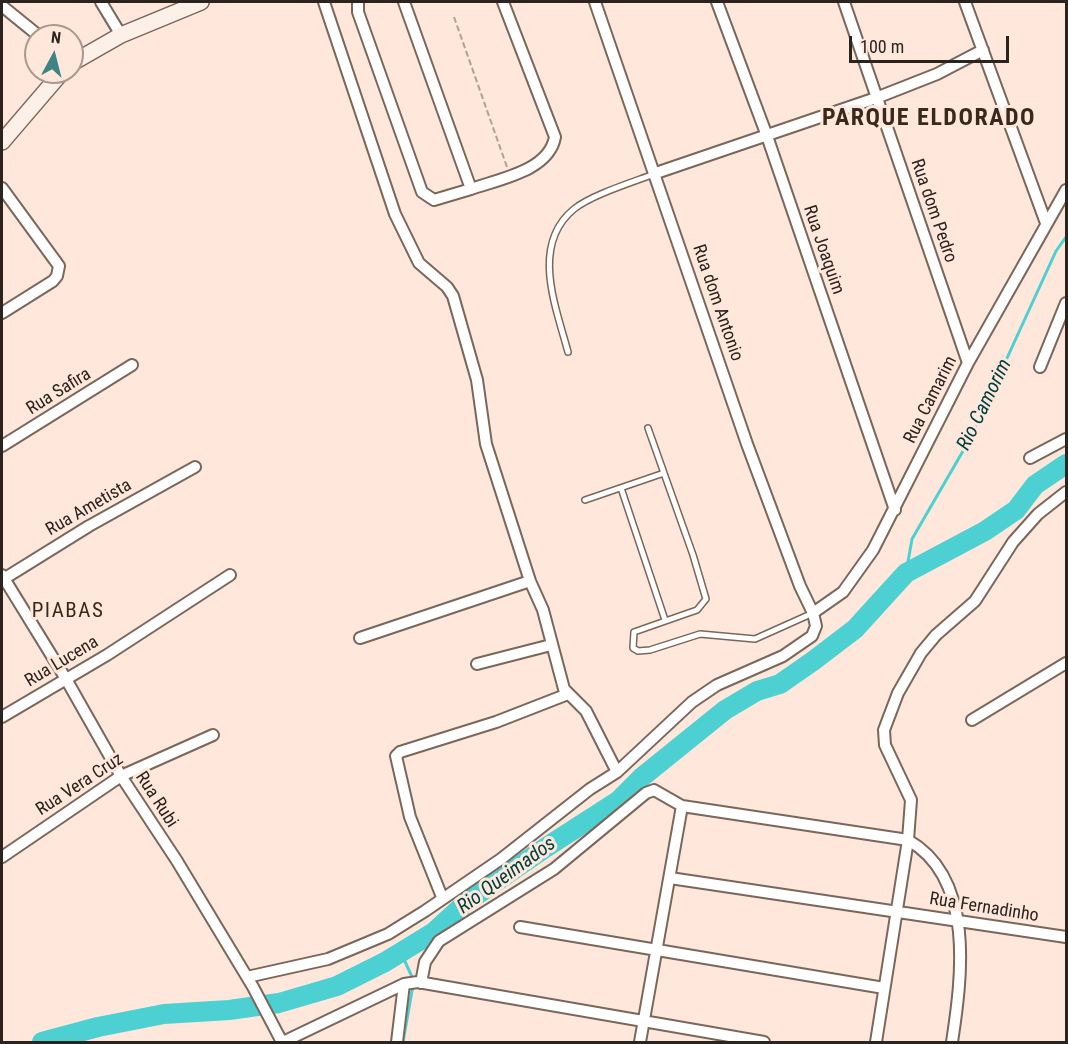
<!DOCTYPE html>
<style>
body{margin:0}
#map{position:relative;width:1068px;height:1044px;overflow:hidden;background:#ffe8db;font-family:"Roboto Condensed",sans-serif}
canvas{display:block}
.frame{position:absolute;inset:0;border:3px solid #2b231e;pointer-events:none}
.north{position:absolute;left:24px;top:24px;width:60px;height:60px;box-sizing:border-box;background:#ffe8db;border:2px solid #aa998f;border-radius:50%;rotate:7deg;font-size:16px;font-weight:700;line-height:24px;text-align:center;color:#2b231e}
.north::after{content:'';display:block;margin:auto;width:21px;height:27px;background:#3c8485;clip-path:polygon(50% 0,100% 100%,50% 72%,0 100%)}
.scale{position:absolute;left:849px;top:36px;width:160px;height:27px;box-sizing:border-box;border:3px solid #2b231e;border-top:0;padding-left:8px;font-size:18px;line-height:21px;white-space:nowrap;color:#2b231e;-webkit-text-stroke:4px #ffe8db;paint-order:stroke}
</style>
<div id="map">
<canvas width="1068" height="1044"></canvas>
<div class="frame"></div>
<div class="north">N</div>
<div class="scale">100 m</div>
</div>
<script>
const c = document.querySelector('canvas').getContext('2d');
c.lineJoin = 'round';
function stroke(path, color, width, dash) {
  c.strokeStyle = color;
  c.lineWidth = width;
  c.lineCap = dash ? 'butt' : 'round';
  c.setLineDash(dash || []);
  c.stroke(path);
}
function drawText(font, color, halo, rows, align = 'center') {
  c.font = font + ' "Roboto Condensed",sans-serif';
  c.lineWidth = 6;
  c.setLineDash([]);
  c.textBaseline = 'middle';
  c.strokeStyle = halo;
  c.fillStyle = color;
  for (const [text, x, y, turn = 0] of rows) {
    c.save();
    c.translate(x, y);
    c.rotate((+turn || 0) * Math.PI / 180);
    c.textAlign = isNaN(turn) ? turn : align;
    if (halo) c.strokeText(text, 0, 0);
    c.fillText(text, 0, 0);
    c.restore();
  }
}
stroke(new Path2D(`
 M906,573L912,539L970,439L1056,251L1066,237
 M401,953L413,979
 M403,1042L413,985`), '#4cd0d2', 3);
stroke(new Path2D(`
 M42,1042L98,1027L164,1014L229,1010L279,1003L337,986L385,962L434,932L468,901L545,848L618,801L642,777L725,710L757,691L780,684L813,661L855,629L906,573L985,531L1016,510L1035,485L1066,464`), '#4cd0d2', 20);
const lane = new Path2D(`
 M568,352C556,307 530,245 574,209C591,195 633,182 654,174
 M648,428L693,555L706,599L697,610L634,632L633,648L638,651L650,650L700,634L755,639L813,613
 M621,488L665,620
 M585,500L664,473`);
const street = new Path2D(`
 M101,2L121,35
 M324,2L395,214L419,263L447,287L453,296L477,380L486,444L530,581L543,610L564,689L586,711L617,772
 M358,2V12L422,192L434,200L471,189
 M404,2L471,189C499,179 549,171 555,137L503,2
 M717,2L767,136L895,510
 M844,2L968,363
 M965,2L1046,223
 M2,6L39,36
 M656,173L876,98L937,74L983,50
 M2,188L59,266L57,276L53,281L2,313
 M1040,367L1066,303
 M2,446L132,365
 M1030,458L1066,439
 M2,575L66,679L121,776L177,861L253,987L282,1042
 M2,580L89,526L195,467
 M813,613L843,592L873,550L968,363L1066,190
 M360,638L530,581
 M477,664L551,645
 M2,717L107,655L230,575
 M972,720L1066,663
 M682,806L908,840C975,878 962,977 952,1042
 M2,857L121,776L213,735
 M670,878L1066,937
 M442,897L410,817L396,756L400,752L496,722L568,694
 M520,927L884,988
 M247,977L328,959L388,934L425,911L501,859L590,789L617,772L692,702L717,685L783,656L812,636L816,626L813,613L800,586L747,444L595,2
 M421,983L425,962L439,941L554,869L646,793L654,790L682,806L640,1042
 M283,1042L404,984L418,982L764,1042
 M397,1042L404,984
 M876,1042L908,840L911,800L885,745L884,730L898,693L921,653L936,635L975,601L1013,542L1038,514L1066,492`);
const secondary = new Path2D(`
 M72,63L121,35L201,2
 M2,142L62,72`);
stroke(lane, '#7a675b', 8);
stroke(street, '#7a675b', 14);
stroke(secondary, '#7a675b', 18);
stroke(new Path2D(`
 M454,17L507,167`), '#b1a095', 2, [6, 3]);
stroke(lane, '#fff', 5);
stroke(street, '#fff', 10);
stroke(secondary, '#fdf0e8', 15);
drawText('18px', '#2b231e', '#ffe8db', [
 ["Rua dom Pedro",933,211,71],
 ["Rua Joaquim",823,250,71],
 ["Rua dom Antonio",717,303,71],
 ["Rua Safira",59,392,-32],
 ["Rua Camarim",931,400,-63],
 ["Rua Ametista",89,508,-30],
 ["Rua Lucena",62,662,-31],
 ["Rua Vera Cruz",80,785,-33],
 ["Rua Rubi",156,800,57],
 ["Rua Fernadinho",984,908,9]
]);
drawText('italic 20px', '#004041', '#ffe8db', [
 ["Rio Camorim",985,405,-64],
 ["Rio Queimados",507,876,-36]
]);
c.letterSpacing = '1.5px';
drawText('21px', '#39281e', '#ffe8db', [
 ["PIABAS",68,612]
]);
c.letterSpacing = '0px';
c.letterSpacing = '1.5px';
drawText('bold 24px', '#39281e', '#ffe8db', [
 ["PARQUE ELDORADO",929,119]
]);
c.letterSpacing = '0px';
</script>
